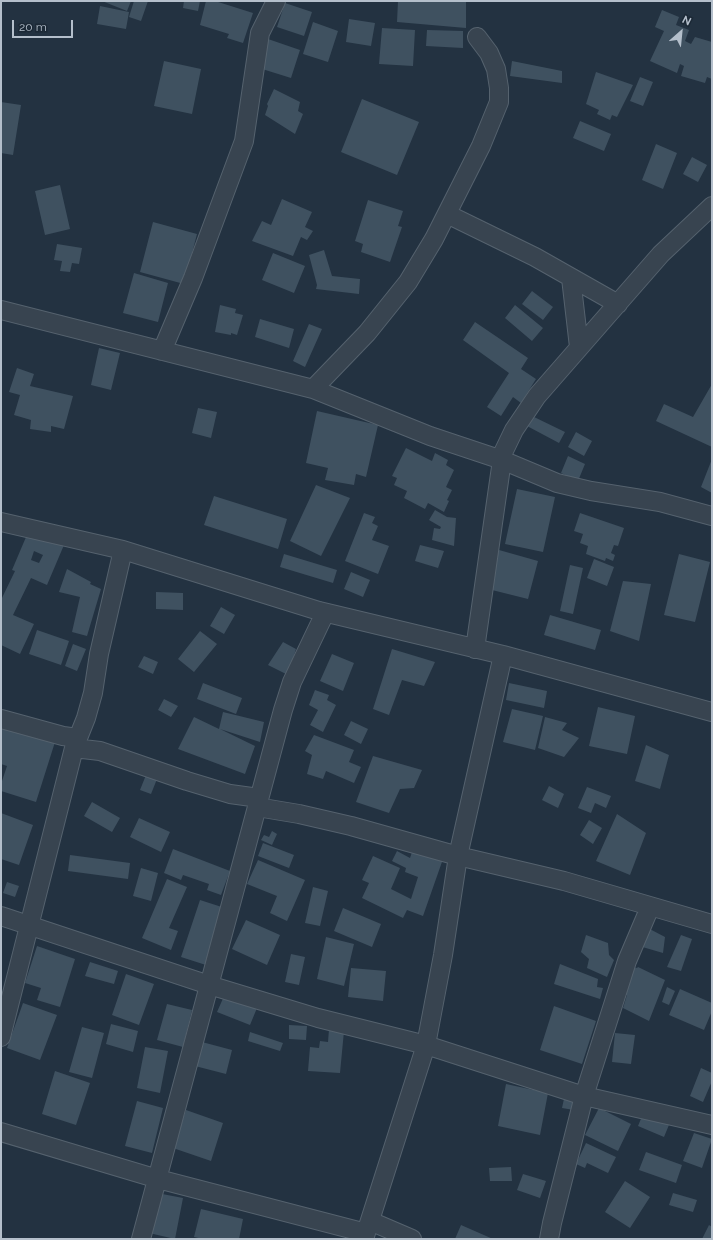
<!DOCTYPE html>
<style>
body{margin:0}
#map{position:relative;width:713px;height:1240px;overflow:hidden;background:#233241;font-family:Raleway,sans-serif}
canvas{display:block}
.frame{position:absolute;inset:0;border:2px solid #b4bfcb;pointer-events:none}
.north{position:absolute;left:661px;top:12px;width:40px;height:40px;-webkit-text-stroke:3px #1c2936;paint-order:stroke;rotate:27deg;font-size:11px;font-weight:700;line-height:16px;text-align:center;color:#b4bfcb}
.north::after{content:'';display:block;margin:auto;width:14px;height:18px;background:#b4bfcb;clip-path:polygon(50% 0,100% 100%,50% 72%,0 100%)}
.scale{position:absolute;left:12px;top:20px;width:61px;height:18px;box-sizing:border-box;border:2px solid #b4bfcb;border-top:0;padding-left:5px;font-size:12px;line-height:14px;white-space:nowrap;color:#b4bfcb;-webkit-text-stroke:3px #1c2936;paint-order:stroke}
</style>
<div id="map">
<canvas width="713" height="1240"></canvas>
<div class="frame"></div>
<div class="north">N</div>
<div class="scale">20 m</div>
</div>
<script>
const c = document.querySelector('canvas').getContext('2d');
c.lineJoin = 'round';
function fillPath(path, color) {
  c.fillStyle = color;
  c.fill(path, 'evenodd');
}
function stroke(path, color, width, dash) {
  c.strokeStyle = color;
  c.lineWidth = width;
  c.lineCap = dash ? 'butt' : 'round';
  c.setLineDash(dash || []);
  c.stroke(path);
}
fillPath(new Path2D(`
 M102,1H131L127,11Z
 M134,1H148L141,21L129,17Z
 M184,1H200L198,11L183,8Z
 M206,1H215L253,13L243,43L227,38L229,34L200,25Z
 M398,1H466V28L397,22Z
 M285,3L312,12L304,36L277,27Z
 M100,6L129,12L126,29L97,24Z
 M662,10L679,17L676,25L689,30L685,41L691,44L695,37L712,42V79L707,77L705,83L681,76L684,66L680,64L677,73L650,61L664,31L655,27Z
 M349,19L375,23L371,46L346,42Z
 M313,22L338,31L328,62L303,54Z
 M382,28L415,30L413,66L379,64Z
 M427,30L463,31V48L426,46Z
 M268,39L300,50L291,78L259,68Z
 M164,61L201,69L192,114L154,106Z
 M512,61L562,71V83L510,76Z
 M596,72L633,85L617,117L612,115L610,120L597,114L599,110L586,104Z
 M640,77L653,82L643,106L630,101Z
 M274,89L300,102L298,111L303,114L295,134L265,115L268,106L267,104Z
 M362,99L419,122L397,175L341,152Z
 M1,102L21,105L13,155L1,153Z
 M580,121L611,134L604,151L573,138Z
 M656,144L677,153L663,189L642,180Z
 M692,157L707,165L698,182L683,174Z
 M60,185L70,229L45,235L35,191Z
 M282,199L312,212L305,227L313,231L307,240L301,237L293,256L252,241L262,221L271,225Z
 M368,200L403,211L398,226L402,227L390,262L361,252L363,244L355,241Z
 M153,222L197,234L184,284L140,272Z
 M57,244L82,248L79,264L72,263L70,272L60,271L62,261L54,260Z
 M324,250L332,276L360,279L359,294L316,289L317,285L309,255Z
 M273,253L305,266L294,293L262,280Z
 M134,273L168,283L158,322L123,313Z
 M532,291L553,307L543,320L522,304Z
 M220,305L236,309L235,313L243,315L237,335L231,333V335L215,332Z
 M515,305L543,328L532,341L505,318Z
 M260,319L294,329L289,348L255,337Z
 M475,322L528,358L521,369L536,379L521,403L513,397L501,416L487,407L509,373L463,340Z
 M309,324L322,329L305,367L293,361Z
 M99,348L120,353L111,390L91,385Z
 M17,368L34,374L30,386L73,396L64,429L51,426V432L30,429L31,420L14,415L20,395L9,392Z
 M712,384V447L656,421L664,404L693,417Z
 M198,408L217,412L211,438L192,433Z
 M317,411L378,425L366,477L356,474L354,485L325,480L328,468L306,463Z
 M532,416L565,432L559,443L527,426Z
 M576,432L592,441L584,456L568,447Z
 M406,448L432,461L435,453L448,460L446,465L454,470L446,487L452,490L447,500L449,501L444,512L428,503L425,509L404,498L407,491L394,485L397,478L392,476Z
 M568,456L585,464L578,481L561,473Z
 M712,459V493L701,487Z
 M316,485L350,498L321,556L290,541Z
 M517,489L555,497L543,552L505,544Z
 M214,496L287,519L278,549L204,525Z
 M435,510L447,517L456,518L454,546L432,540L434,528L440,529L441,527L429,520Z
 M364,513L375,517L372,523L378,526L372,540L389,546L378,574L345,561Z
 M580,513L624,528L618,546L614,545L611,553L615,555L613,561L606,558L605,561L586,554L588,546L580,543L583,534L574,531Z
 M29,530L64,545L47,585L31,578L13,615L34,624L20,654L1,645V600L15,571L12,570ZM34,551L43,555L39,563L31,560Z
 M420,545L444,551L438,568L415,561Z
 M499,550L538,561L528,599L488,589Z
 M284,554L337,570L333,583L280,567Z
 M679,554L710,562L695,622L664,615Z
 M594,559L614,567L607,586L587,578Z
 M570,565L583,568L573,614L560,611Z
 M67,569L91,582L90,584L101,589L87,636L72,632L80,597L59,592Z
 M351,572L370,580L363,597L344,589Z
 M623,581L651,584L639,641L610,631Z
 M156,592L183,593V610L156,609Z
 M221,607L235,615L224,634L210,626Z
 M550,615L601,630L595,650L544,635Z
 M37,630L69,641L61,665L29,654Z
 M200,631L217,644L194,672L178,659Z
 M283,642L296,649L288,675L268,665Z
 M73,644L86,649L77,671L65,666Z
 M392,649L435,662L424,686L402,680L389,715L373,709Z
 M332,654L354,663L343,691L320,681Z
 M144,656L158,662L153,674L138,667Z
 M203,683L242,698L236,714L197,699Z
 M509,683L547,691L544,708L506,700Z
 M315,690L329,695L327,700L336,705L323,732L310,725L318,710L309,705Z
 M164,699L178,706L171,717L158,710Z
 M598,707L635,716L627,754L589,746Z
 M512,709L543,716L535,750L503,742Z
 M223,712L264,722L260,742L220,729L255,746L245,774L178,749L194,717L219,729Z
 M545,717L567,723L562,730L579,738L564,757L538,748Z
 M351,721L368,729L361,744L344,735Z
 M1,725L55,742L36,802L1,791V784L7,766L1,764Z
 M314,735L354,750L349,762L361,767L354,783L326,771L323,779L307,774L312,755L305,751Z
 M646,745L669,755L660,789L635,781Z
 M373,756L422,770L414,788L400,789L389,813L356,802Z
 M146,775L157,779L151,794L140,790Z
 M549,786L564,794L558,808L542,800Z
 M587,787L611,796L606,808L595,803L591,813L578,808Z
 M92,802L120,818L112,832L84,816Z
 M1,813L33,825L19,865L1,859Z
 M617,814L646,833L630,875L596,861Z
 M139,818L170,832L161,852L130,837Z
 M589,820L602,828L593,844L580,835Z
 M272,831L277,834L272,845L261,840L264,835L269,837Z
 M263,843L294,855L289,868L258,856Z
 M173,849L230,871L221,895L207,890L209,884L183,875L181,880L164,873Z
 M413,849L443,859L423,916L407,910L403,918L362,898L369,883L362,880L373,856L400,868L391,889L411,899L418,877L405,872L406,868L392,861L397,851L410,858Z
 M70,855L130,863L128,879L68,871Z
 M258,860L305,880L287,921L270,913L277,896L247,884Z
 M141,868L158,873L151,901L133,896Z
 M167,879L187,887L169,928L178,931L171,950L142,938Z
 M7,882L19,886L15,897L3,893Z
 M313,887L328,891L320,926L305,923Z
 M200,900L228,909L209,966L181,957Z
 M343,908L381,924L372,947L334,931Z
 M246,920L280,935L267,965L232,949Z
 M644,926L665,937L663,953L639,946Z
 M586,935L608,943L609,955L614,960L607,977L587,968L589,959L581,952Z
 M681,935L692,939L681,971L667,967Z
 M326,937L354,944L344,986L317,979Z
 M37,946L75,959L60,1007L37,1000L41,988L25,983Z
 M291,954L305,957L299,985L285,982Z
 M90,962L118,971L114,984L85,976Z
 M560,964L598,979L597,987L603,988L600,999L554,984Z
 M633,967L637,968L638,967L665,980L649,1021L623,1008L627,995L623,994Z
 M351,968L386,971L383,1001L348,997Z
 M126,974L154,984L139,1025L112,1015Z
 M667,987L675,991L669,1005L662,1002Z
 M680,989L712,1003V1011L704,1030L669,1015Z
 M225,994L257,1008L250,1025L217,1012Z
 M23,1003L57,1015L40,1060L7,1048Z
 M167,1004L192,1010L183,1047L157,1040Z
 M554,1006L596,1021L582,1064L540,1050Z
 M111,1024L138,1031L133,1052L106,1044Z
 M289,1025L307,1026L306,1040L289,1039Z
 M82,1027L104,1033L92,1078L69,1072Z
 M329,1029L344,1031L340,1073L308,1071L310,1047L319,1048L320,1041L328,1042Z
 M250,1032L283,1043L280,1051L248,1041Z
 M615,1033L635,1035L631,1064L612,1062Z
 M202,1042L232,1050L226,1074L195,1066Z
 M145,1047L168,1051L160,1093L137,1088Z
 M701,1068L712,1073V1081L703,1102L690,1096Z
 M55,1071L90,1083L76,1125L42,1114Z
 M506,1084L548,1093L540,1135L498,1126Z
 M565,1094L576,1096L574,1110L562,1108Z
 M137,1101L163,1108L152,1153L125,1146Z
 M599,1108L631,1124L618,1151L585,1135Z
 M645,1109L671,1120L664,1137L638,1126Z
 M186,1110L223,1123L211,1161L173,1148Z
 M694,1133L712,1139L702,1168L683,1161Z
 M586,1143L616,1157L608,1173L587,1163L585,1168L576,1164Z
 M646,1152L682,1165L676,1183L639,1170Z
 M511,1167L512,1181H490L489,1168Z
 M523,1174L546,1181L540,1198L517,1190Z
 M625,1181L650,1197L630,1228L605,1212Z
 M157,1193L183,1198L175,1239L149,1233Z
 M673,1193L697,1200L693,1212L669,1205Z
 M201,1209L243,1219L239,1239H203L194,1237Z
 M461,1225L493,1239H455Z
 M709,1225L712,1227V1239H702Z`), '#3f5160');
const street = new Path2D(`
 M447,214L535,257L618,304
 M571,278L579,347
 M1,310L313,389L430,436L502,460L557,483L591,491L660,502L712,516
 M162,351L193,278L244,141L260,33L276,1
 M313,389L367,333L408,282L434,239L481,146L499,102V88L496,69L489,53L477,37
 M500,459L514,430L537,396L661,254L712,206
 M1,522L123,550L319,611L503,655L712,712
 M475,649L502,460
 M1,719L63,736L78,738
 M74,748L100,751L187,781L230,794L259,798
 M257,807L299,814L351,826L458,856L564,881L712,924
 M1,916L209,985L318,1018L426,1045L584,1096L712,1125
 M1,1037L74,748L86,718L93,693L99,654L123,550
 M1,1132L158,1179L366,1233
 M370,1221L412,1239
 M141,1239L283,710L292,682L325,613
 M364,1239L426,1045L443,955L458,856L503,655
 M549,1239L552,1223L584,1096L627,961L650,907`);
stroke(street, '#55626e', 20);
stroke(street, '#384450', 18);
</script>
